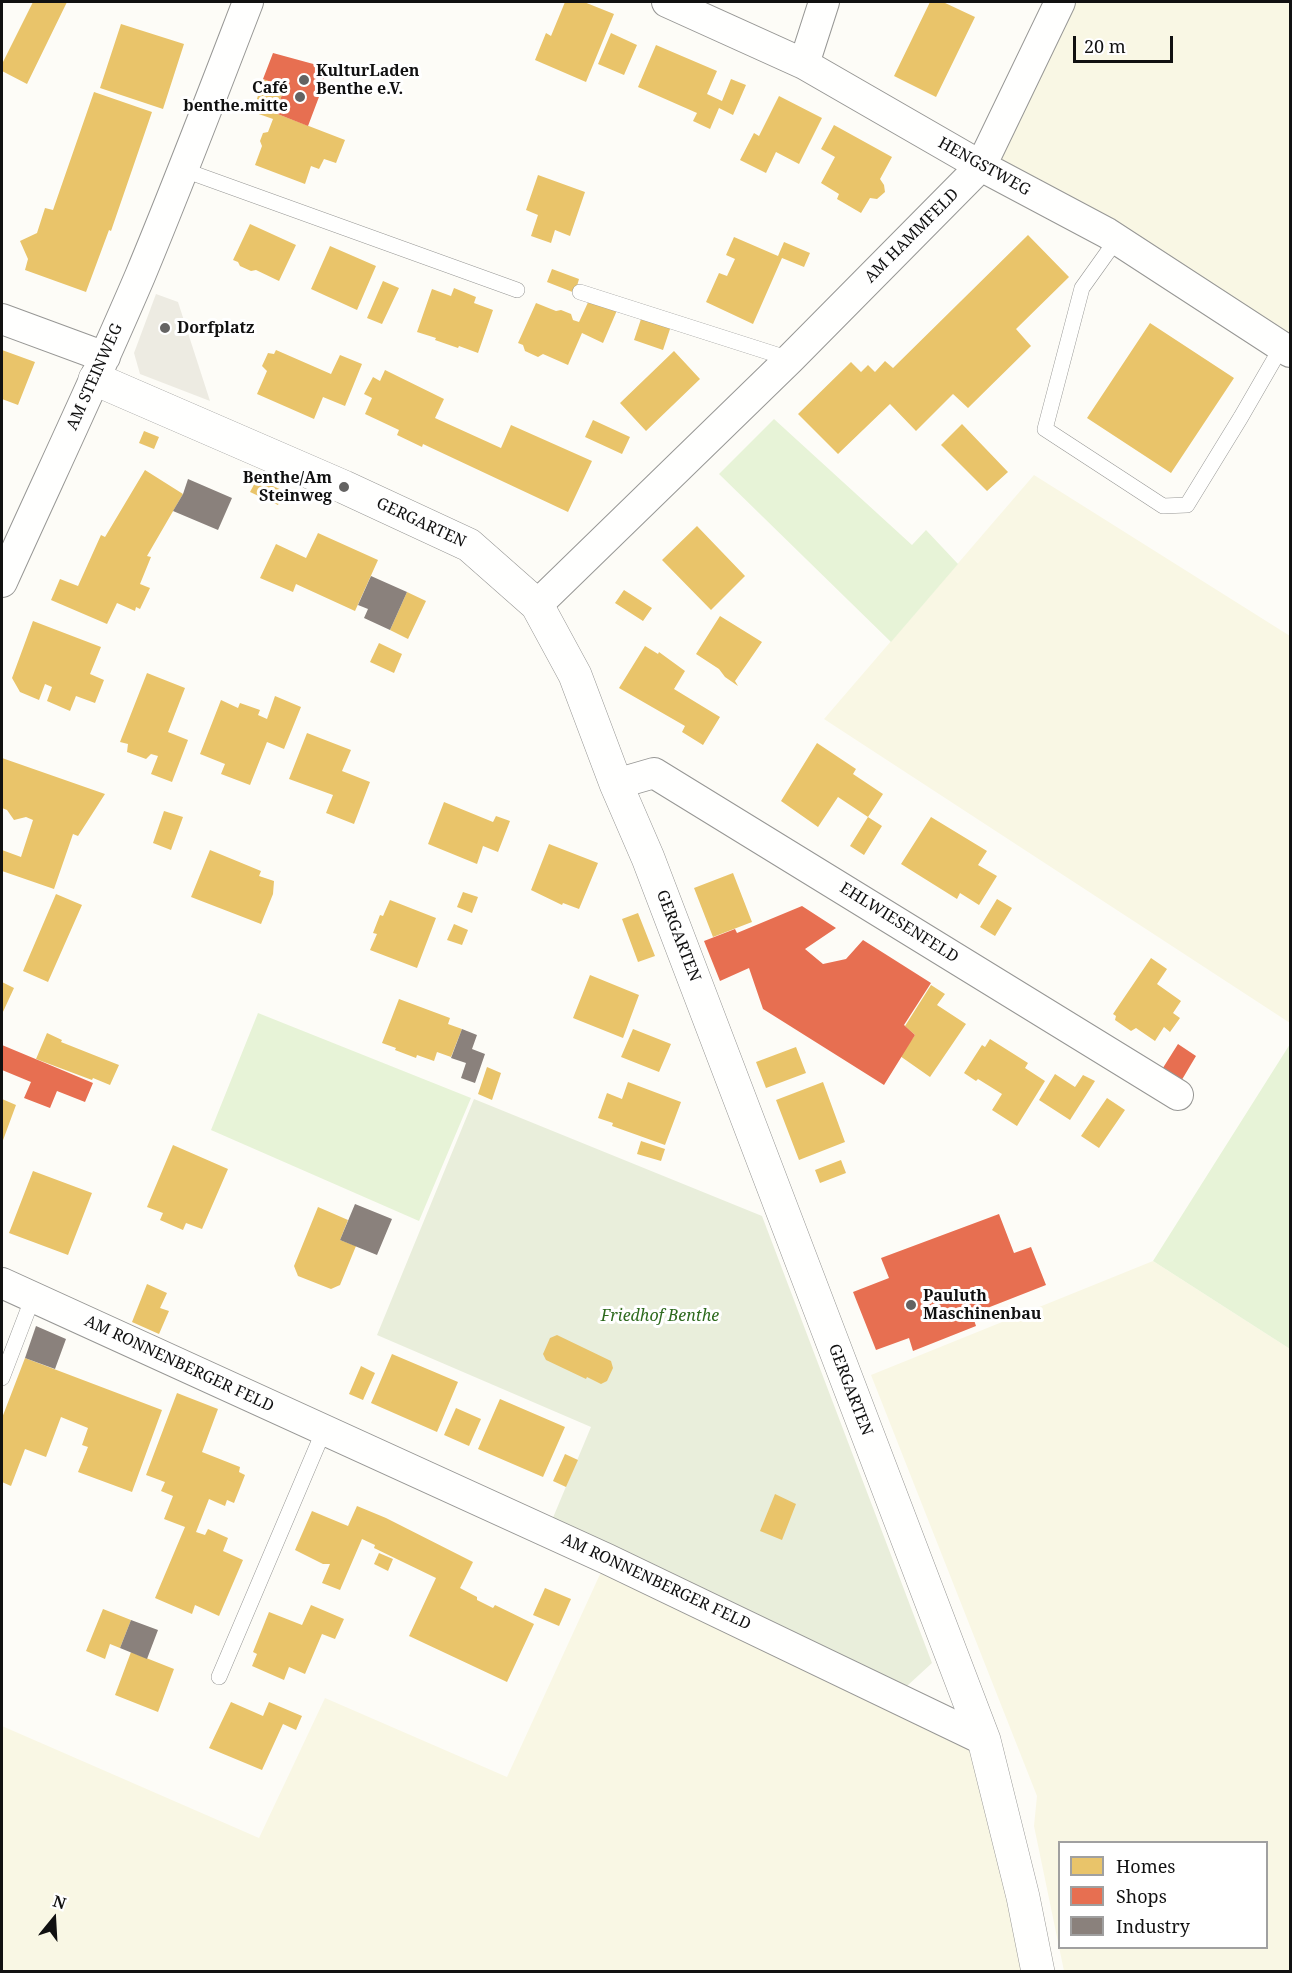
<!DOCTYPE html>
<meta charset="utf-8">
<style>
body{margin:0}
#map{position:relative;width:1292px;height:1973px;overflow:hidden;background:#fdfcf7;font-family:"Noto Serif",serif}
canvas{display:block}
.frame{position:absolute;inset:0;border:3px solid #111;pointer-events:none}
.legend{position:absolute;left:1058px;top:1841px;width:210px;height:108px;box-sizing:border-box;background:#fff;border:2px solid #a0a0a0;margin:0;padding:8px 10px;list-style:none;font-size:18px;color:#111}
.legend li{display:flex;align-items:center;gap:12px;height:30px}
.legend b{width:30px;border:2px solid #a0a0a0}
.north{position:absolute;left:24px;top:1889px;width:60px;height:60px;-webkit-text-stroke:4px #fff;paint-order:stroke;rotate:18deg;font-size:16px;font-weight:700;line-height:24px;text-align:center;color:#111}
.north::after{content:'';display:block;margin:auto;width:21px;height:27px;background:#111;clip-path:polygon(50% 0,100% 100%,50% 72%,0 100%)}
.scale{position:absolute;left:1073px;top:36px;width:100px;height:27px;box-sizing:border-box;border:3px solid #111;border-top:0;padding-left:8px;font-size:18px;line-height:21px;white-space:nowrap;color:#111;-webkit-text-stroke:4px #fff;paint-order:stroke}
</style>
<div id="map">
<canvas width="1292" height="1973"></canvas>
<div class="frame"></div>
<ul class="legend">
<li><b style="height:16px;background:#e9c46a"></b>Homes</li>
<li><b style="height:16px;background:#e76f51"></b>Shops</li>
<li><b style="height:16px;background:#8a817c"></b>Industry</li>
</ul>
<div class="north">N</div>
<div class="scale">20 m</div>
</div>
<script>
const c = document.querySelector('canvas').getContext('2d');
c.lineJoin = 'round';
function fillPath(path, color) {
  c.fillStyle = color;
  c.fill(path, 'evenodd');
}
function stroke(path, color, width, dash) {
  c.strokeStyle = color;
  c.lineWidth = width;
  c.lineCap = dash ? 'butt' : 'round';
  c.setLineDash(dash || []);
  c.stroke(path);
}
function drawText(font, color, halo, rows, align = 'center') {
  c.font = font + ' "Noto Serif",serif';
  c.lineWidth = 6;
  c.setLineDash([]);
  c.textBaseline = 'middle';
  c.strokeStyle = halo;
  c.fillStyle = color;
  for (const [text, x, y, turn = 0] of rows) {
    c.save();
    c.translate(x, y);
    c.rotate((+turn || 0) * Math.PI / 180);
    c.textAlign = isNaN(turn) ? turn : align;
    if (halo) c.strokeText(text, 0, 0);
    c.fillText(text, 0, 0);
    c.restore();
  }
}
fillPath(new Path2D(`
 M1066,2H1290V352L981,166Z
 M1034,475L1290,636V1023L824,719Z
 M1153,1261L1290,1349V1971H1064L1034,1826L1037,1796L871,1375ZM1060,1842H1266V1948H1060Z
 M607,1559L984,1740L1035,1971H2V1726L259,1838L325,1698L507,1777Z`), '#f9f7e4');
fillPath(new Path2D(`
 M774,419L912,545L926,530L958,564L891,642L719,474Z
 M258,1013L471,1098L419,1221L211,1130Z
 M1290,1044V1349L1153,1261Z`), '#e7f3d7');
fillPath(new Path2D(`
 M474,1099L762,1216L932,1663L907,1686L552,1520L591,1427L377,1335Z`), '#e9eedb');
fillPath(new Path2D(`
 M156,294L178,302L210,401L140,374L134,353Z`), '#edebe2');
fillPath(new Path2D(`
 M33,2H67L27,84L2,71V64Z
 M565,2H584L614,14L586,82L535,60L546,33L551,36Z
 M930,2H943L975,17L936,97L894,76Z
 M121,24L184,44L163,109L100,88Z
 M611,33L637,45L624,75L598,64Z
 M656,45L717,71L707,94L722,101L731,79L746,85L733,115L719,108L710,129L693,121L697,113L638,87Z
 M263,79L285,87L275,113L345,140L336,163L324,159L319,169L311,166L305,184L255,165L262,146L260,141L263,133L268,132L273,119L253,112Z
 M94,92L152,112L111,231L109,230L86,292L25,270L28,259L20,241L37,233L45,208L53,210Z
 M779,96L822,118L799,164L776,152L766,173L740,160L754,133L759,136Z
 M834,125L892,157L880,179L884,185L885,192L877,199L870,198L861,213L837,199L839,194L821,183L835,157L821,149Z
 M538,175L585,192L570,236L555,230L551,243L531,236L538,215L526,210Z
 M250,224L296,245L279,281L256,270L251,271L240,266L238,262L233,260Z
 M1028,235L1069,277L1016,329L1031,346L968,408L953,394L916,431L890,404L838,454L798,414L851,362L861,372L868,365L875,372L885,361L893,368Z
 M734,237L778,256L784,242L810,253L804,267L782,258L753,324L706,302L719,273L727,276L735,259L726,255Z
 M330,246L376,266L357,310L311,289Z
 M552,269L579,279L575,293L547,282Z
 M383,281L399,288L382,324L367,318Z
 M454,288L476,297L474,303L493,310L478,353L459,346L458,348L435,340L436,338L417,332L432,289L451,296Z
 M590,298L618,308L603,343L582,333L568,365L543,354L538,357L525,351L523,345L518,343L536,303L556,311L561,310L571,314L573,320L579,322Z
 M642,316L671,326L663,350L634,340Z
 M1150,323L1234,378L1171,473L1087,418Z
 M2,350L35,362L18,405L2,399Z
 M276,350L331,374L340,355L362,364L345,406L323,397L314,419L257,394L267,371L262,366L268,353L274,354Z
 M674,351L700,379L646,431L620,403Z
 M385,370L444,399L435,418L501,448L511,425L592,461L568,512L423,444L422,447L397,435L399,430L365,414L372,398L364,394L373,377L380,381Z
 M593,420L630,437L622,454L585,437Z
 M962,424L1008,472L987,491L941,445Z
 M144,431L159,437L154,449L139,443Z
 M145,470L183,494L147,556L151,557L140,584L150,588L140,609L136,607L135,611L117,603L107,624L51,600L60,579L78,586L101,535L105,537Z
 M257,479L284,491L278,505L250,492Z
 M697,526L745,576L711,610L662,560Z
 M318,533L378,560L355,611L296,584L293,592L260,578L276,544L306,558Z
 M624,590L652,608L643,621L615,603Z
 M407,592L426,601L408,639L390,630Z
 M720,616L762,642L735,681L738,686L725,677L719,669L696,654Z
 M33,621L101,647L90,674L104,680L95,703L76,696L70,711L47,701L52,687L45,684L39,700L20,692L12,678Z
 M379,643L402,654L394,673L370,662Z
 M645,646L658,654L659,652L685,671L674,689L720,717L703,745L682,732L685,726L619,688Z
 M147,673L185,688L168,732L188,740L172,782L151,774L158,756L151,754L146,759L127,752L128,744L120,742Z
 M275,696L301,707L284,749L267,742L250,785L221,774L225,764L200,754L221,700L238,708L240,703L260,710L258,715L267,719Z
 M307,733L351,750L342,771L370,782L354,824L326,813L333,795L289,779Z
 M817,743L856,769L853,774L883,794L868,817L838,797L818,827L781,801Z
 M2,758L105,794L78,836L73,834L54,889L2,871V850L21,857L33,820L26,817L14,820L7,810L2,808Z
 M444,802L493,822L496,816L510,821L498,852L483,846L477,864L428,844Z
 M164,811L183,817L171,850L153,843Z
 M868,817L882,826L864,855L850,846Z
 M931,817L987,851L978,865L997,876L979,905L960,893L957,899L901,864Z
 M549,844L598,863L579,909L563,903L562,905L531,890Z
 M210,850L261,871L259,876L274,881L273,894L261,924L191,897Z
 M733,873L752,922L713,937L694,888Z
 M463,892L478,897L472,913L457,907Z
 M56,894L82,905L48,982L23,971Z
 M997,899L1012,908L995,936L980,927Z
 M390,900L436,918L417,968L370,950L377,934L373,933L380,915L383,916Z
 M638,913L655,956L638,962L622,919Z
 M454,924L468,930L462,945L447,940Z
 M1151,958L1167,969L1157,984L1181,1001L1173,1013L1180,1018L1170,1032L1164,1027L1155,1041L1136,1028L1131,1031L1115,1020L1116,1016L1113,1014Z
 M590,975L639,995L623,1038L573,1018Z
 M2,982L14,988L2,1014Z
 M931,985L945,994L937,1005L966,1024L930,1077L900,1056L915,1035L905,1026Z
 M399,999L450,1018L448,1024L462,1029L451,1057L437,1052L434,1061L417,1055L416,1058L395,1050L396,1048L382,1043Z
 M633,1029L671,1044L659,1072L621,1057Z
 M47,1033L62,1040L61,1042L119,1065L110,1085L93,1078L92,1080L36,1059Z
 M990,1039L1028,1063L1025,1068L1045,1081L1017,1126L992,1110L1002,1094L978,1079L976,1081L964,1073L982,1045L985,1047Z
 M796,1047L806,1073L766,1088L756,1062Z
 M487,1067L501,1073L492,1100L478,1094Z
 M1055,1074L1075,1087L1083,1075L1095,1081L1070,1120L1039,1100Z
 M628,1082L681,1102L665,1145L612,1126L613,1123L598,1118L607,1093L622,1099Z
 M823,1082L845,1142L799,1160L776,1100Z
 M1107,1098L1125,1110L1099,1148L1081,1136Z
 M2,1099L16,1105L2,1143Z
 M641,1141L665,1149L661,1161L637,1154Z
 M173,1145L228,1169L202,1229L186,1223L183,1230L160,1220L163,1213L147,1207Z
 M841,1160L846,1173L820,1183L815,1170Z
 M33,1171L92,1193L68,1255L9,1233Z
 M318,1207L348,1220L340,1240L356,1246L340,1285L331,1289L298,1276L294,1266Z
 M147,1284L167,1293L160,1308L169,1311L159,1334L132,1322Z
 M557,1335L611,1361L613,1368L607,1381L601,1384L587,1377L586,1379L546,1360L543,1354L550,1338Z
 M392,1354L458,1382L437,1432L371,1403Z
 M25,1358L162,1410L132,1492L78,1472L88,1447L82,1445L88,1428L61,1417L46,1457L25,1449L11,1486L2,1482V1418Z
 M361,1366L375,1373L363,1400L349,1394Z
 M177,1393L218,1409L202,1452L240,1467L239,1472L245,1475L234,1503L227,1500L225,1506L209,1499L196,1532L205,1535L208,1529L228,1538L223,1551L243,1560L219,1616L195,1605L192,1614L155,1598L185,1527L164,1519L173,1496L161,1491L165,1482L146,1475Z
 M500,1399L565,1427L543,1477L478,1449Z
 M456,1408L481,1419L469,1446L444,1435Z
 M565,1454L578,1460L566,1487L553,1481Z
 M775,1494L796,1504L782,1540L760,1531Z
 M357,1506L386,1518L473,1562L460,1588L477,1597V1600L493,1608L495,1605L534,1624L507,1682L409,1636L436,1578L374,1548L375,1545L362,1539L340,1590L322,1583L330,1564H323L295,1550L312,1511L348,1526Z
 M379,1553L393,1559L388,1571L374,1564Z
 M545,1588L571,1599L559,1626L533,1615Z
 M311,1605L344,1619L335,1639L322,1634L305,1674L289,1667L284,1680L252,1666L257,1654L253,1652L269,1612L302,1625Z
 M103,1609L131,1620L120,1648L110,1644L105,1659L86,1651Z
 M131,1652L174,1669L158,1712L115,1695Z
 M231,1702L263,1716L269,1702L302,1716L296,1730L283,1724L262,1770L209,1748Z`), '#e9c46a');
fillPath(new Path2D(`
 M273,53L328,68L323,81H325L308,126L275,113L285,87L263,79Z
 M802,906L836,928L805,949L823,964L846,959L863,940L931,983L904,1025L915,1035L884,1085L763,1009L749,968L720,981L704,941L735,929L737,933Z
 M1178,1044L1196,1056L1180,1083L1161,1071Z
 M2,1045L93,1083L85,1102L57,1091L50,1108L24,1098L31,1082L2,1070Z
 M999,1214L1014,1253L1031,1247L1046,1285L972,1314L976,1326L913,1351L909,1338L876,1350L853,1292L889,1278L881,1258Z`), '#e76f51');
fillPath(new Path2D(`
 M188,479L232,498L218,530L173,511L183,494Z
 M371,576L407,592L390,630L364,618L368,609L358,605Z
 M462,1029L477,1035L472,1049L485,1054L475,1083L461,1078L466,1063L451,1058Z
 M355,1204L392,1219L377,1255L340,1240Z
 M36,1326L66,1339L55,1369L25,1358Z
 M131,1620L158,1630L147,1659L120,1648Z`), '#8a817c');
const service = new Path2D(`
 M184,170L517,290
 M1117,239L1082,288L1045,429L1163,506L1187,505L1241,417L1282,346
 M580,292L790,359
 M2,1378L33,1297
 M219,1677L324,1430`);
const minor = new Path2D(`
 M667,2L804,64L981,166L1107,233L1290,352
 M804,64L824,2
 M2,319L105,357
 M2,582C48,480 96,379 140,276C178,185 213,93 248,2
 M537,605L790,359L981,166L1060,2
 M616,784L654,773L1178,1095
 M2,1283L607,1559L984,1740`);
const tertiary = new Path2D(`
 M95,379L344,487L469,545L537,605L575,675L616,784L648,858L984,1740L1023,1897L1038,1972`);
stroke(service, '#979795', 16);
stroke(minor, '#979795', 32);
stroke(tertiary, '#979795', 34);
stroke(service, '#fffffe', 15);
stroke(minor, '#fffffe', 30);
stroke(tertiary, '#fffffe', 33);
for (const [x, y, r, color] of [
 [304,80,6,"#646362"],
 [300,97,6,"#646362"],
 [165,328,6,"#646362"],
 [344,487,6,"#646362"],
 [911,1305,6,"#646362"]
]) {
  const dot = new Path2D();
  dot.arc(x, y, r, 0, 2 * Math.PI);
  c.fillStyle = color;
  c.fill(dot);
  stroke(dot, '#fff', 2);
}
drawText('bold 16px', '#111', '#fff', [
 ["KulturLaden",316,71],
 ["Benthe e.V.",316,89],
 ["Café",288,88,"right"],
 ["benthe.mitte",288,106,"right"],
 ["Dorfplatz",177,328],
 ["Benthe/Am",332,478,"right"],
 ["Steinweg",332,496,"right"],
 ["Pauluth",923,1296],
 ["Maschinenbau",923,1314]
], 'left');
drawText('16px', '#111', '#fff', [
 ["HENGSTWEG",984,167,29],
 ["AM HAMMFELD",912,236,-45],
 ["AM STEINWEG",95,377,-66],
 ["GERGARTEN",421,523,25],
 ["EHLWIESENFELD",899,923,32],
 ["GERGARTEN",678,936,69],
 ["AM RONNENBERGER FELD",179,1364,25],
 ["GERGARTEN",850,1390,69],
 ["AM RONNENBERGER FELD",656,1582,25]
]);
drawText('italic 16px', '#2f6b1f', '#fff', [
 ["Friedhof Benthe",660,1316]
]);
</script>
